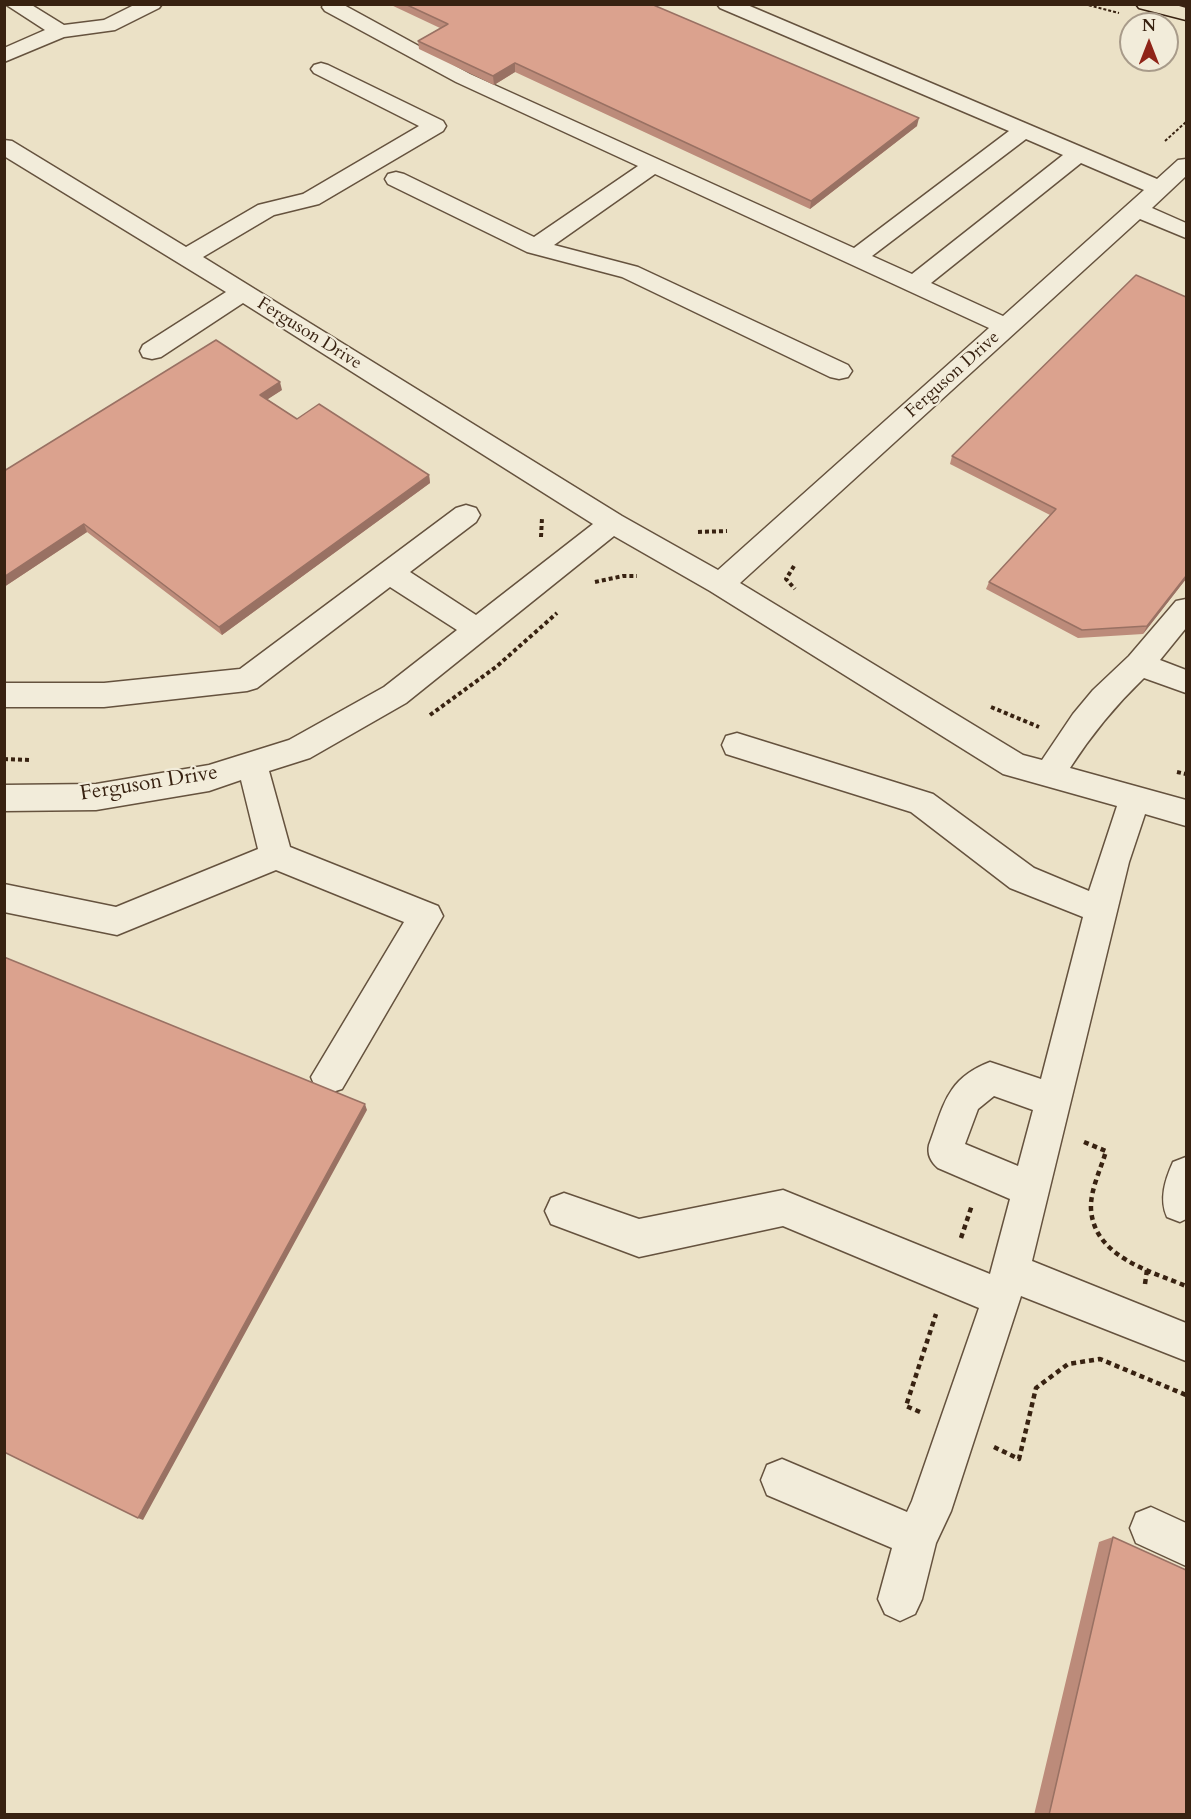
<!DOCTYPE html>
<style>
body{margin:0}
#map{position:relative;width:1191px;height:1819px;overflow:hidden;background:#ebe1c6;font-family:Cardo,serif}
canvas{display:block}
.frame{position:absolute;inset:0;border:6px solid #382211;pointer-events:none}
.north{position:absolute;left:1119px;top:12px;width:60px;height:60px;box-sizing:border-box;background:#f2ecda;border:2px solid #a89b8a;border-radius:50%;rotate:0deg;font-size:16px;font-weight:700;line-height:24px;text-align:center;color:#382211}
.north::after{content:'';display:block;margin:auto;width:21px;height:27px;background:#8f2418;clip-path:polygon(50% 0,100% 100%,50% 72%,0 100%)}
</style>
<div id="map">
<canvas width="1191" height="1819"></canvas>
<div class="frame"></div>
<div class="north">N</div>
</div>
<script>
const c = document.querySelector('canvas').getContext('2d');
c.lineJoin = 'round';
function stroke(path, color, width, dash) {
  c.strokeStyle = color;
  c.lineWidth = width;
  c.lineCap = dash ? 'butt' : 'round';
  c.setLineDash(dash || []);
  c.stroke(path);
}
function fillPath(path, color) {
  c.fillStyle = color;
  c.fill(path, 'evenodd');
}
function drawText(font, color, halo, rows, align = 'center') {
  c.font = font + ' Cardo,serif';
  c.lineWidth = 4.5;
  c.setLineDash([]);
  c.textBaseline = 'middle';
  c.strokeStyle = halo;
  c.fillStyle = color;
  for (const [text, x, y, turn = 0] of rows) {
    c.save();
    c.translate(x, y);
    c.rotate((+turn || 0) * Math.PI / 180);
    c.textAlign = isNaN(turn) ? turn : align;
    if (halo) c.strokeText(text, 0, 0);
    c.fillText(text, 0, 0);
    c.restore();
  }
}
const minor = new Path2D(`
 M5,4H30L64,25L104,20L136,4H162L159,8L115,30L64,37L4,62V48L45,30Z
 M324,4H342L470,74L854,248L1009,131L720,8L717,4H745L1157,179L1178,160L1186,159V176L1152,208L1186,223V238L1140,219L740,583L1023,755L1042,760L1073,714L1093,690L1129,656L1176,601L1186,599V628L1160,660L1186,670V693L1144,678C1115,706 1092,734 1070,768L1186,800V826L1145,814L1129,862L1032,1261L1186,1323V1361L1021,1296L951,1511L936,1543L922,1599L915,1614L900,1621L885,1614L878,1599L892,1548L767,1495L761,1480L767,1465L782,1459L907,1512L912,1501L979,1308L783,1226L639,1257L551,1224L545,1211L551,1198L564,1193L639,1219L783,1190L990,1274L1010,1199L938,1168C931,1162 927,1154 929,1145C944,1105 946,1079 990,1062L1041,1079L1083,917L1010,888L911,812L726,754L722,745L726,736L737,733L933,794L1034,868L1089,891L1117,806L1003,774L710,591L614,536L406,703L310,758L269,771L290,847L438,906L443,916L342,1089L329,1093L316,1089L311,1077L404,922L276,870L117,935L4,912V884L116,907L258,849L241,780L209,791L96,810L4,811V785L96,784L209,765L289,740L384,687L457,630L390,587L257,688L247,691L104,707H4V683H104L240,669L456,508L466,505L476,508L480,515L476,522L410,572L476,615L593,524L243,303L161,357L152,359L143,357L140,351L143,345L226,292L4,156V140L12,141L186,247L258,205L303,194L419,126L314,73L311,69L314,65L321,63L328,65L443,121L446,126L443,131L319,204L274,215L203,257L622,516L718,570L989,328L655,174L554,245L638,267L848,365L852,371L848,377L839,379L830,377L622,277L527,252L388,184L385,179L388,174L396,172L404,174L534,237L638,166L456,82L325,11L322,7ZM1026,139L1063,155L912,274L872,256ZM1081,163L1144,190L1003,316L931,283ZM994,1096L1033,1110L1018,1166L965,1144L978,1109Z
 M1186,1157V1219L1180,1222L1167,1217C1159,1199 1165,1180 1173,1162Z
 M1151,1507L1186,1523V1566L1136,1543L1130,1528L1136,1513Z`);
const major = new Path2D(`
 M1136,4H1172L1186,8V20L1139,8Z`);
stroke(minor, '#65523e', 3);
stroke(major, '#382211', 3);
stroke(new Path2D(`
 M1084,4L1119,13
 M1165,141L1186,122`), '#382211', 2, [3, 2]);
stroke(new Path2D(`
 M698,532L727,531
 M541,537L542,518
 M794,566L786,579L795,589
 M595,582L623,576H637
 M991,707L1039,727
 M430,715L496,667L557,613
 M4,759L31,760
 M1177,772L1186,774`), '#382211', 4, [4, 3]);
stroke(new Path2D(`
 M1084,1142L1106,1151C1101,1169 1090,1190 1091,1209C1094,1257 1150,1271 1186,1286
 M961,1238L972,1205
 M1145,1284L1147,1270
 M920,1412L906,1406L936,1314
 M994,1447L1019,1459L1036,1388L1068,1364L1100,1359L1186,1395`), '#382211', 4.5, [5, 4]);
fillPath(minor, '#f2ecda');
fillPath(major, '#ebe1c6');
fillPath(new Path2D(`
 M389,4H651L917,126L810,209L515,72L494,85L419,49L418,41L440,28Z
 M1136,275L1186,579L1143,634L1078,638L986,589L989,582L1050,515L950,464L952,456Z
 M282,390L267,399L297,419L429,475L430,483L222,635L87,532L4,587V471Z
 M1113,1537L1186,1815H1034L1099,1542Z`), '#bc8b7a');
fillPath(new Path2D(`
 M515,63V72L494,85L493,76Z
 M919,118L917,126L810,209L811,201Z
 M280,382L282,390L262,403L260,395Z
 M429,475L430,483L222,635L219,627Z
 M84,524L87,532L4,587V577Z
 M1186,576V579L1143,634L1147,626Z
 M365,1104L367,1110L143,1520L138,1518Z`), '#997163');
const building = new Path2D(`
 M405,4H651L919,118L811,201L515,63L493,76L418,41L448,24Z
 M1136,275L1186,297V576L1147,626L1082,630L989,582L1056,509L952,456Z
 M216,340L280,382L260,395L297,419L319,404L429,475L219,627L84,524L4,577V471Z
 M4,957L365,1104L138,1518L4,1452Z
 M1113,1537L1186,1570V1815H1049Z`);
fillPath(building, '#dba28e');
stroke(building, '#997163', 1.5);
drawText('18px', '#382211', '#f2ecda', [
 ["Ferguson Drive",309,334,32],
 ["Ferguson Drive",953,375,-42]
]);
drawText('21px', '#382211', '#f2ecda', [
 ["Ferguson Drive",149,784,-9]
]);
</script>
